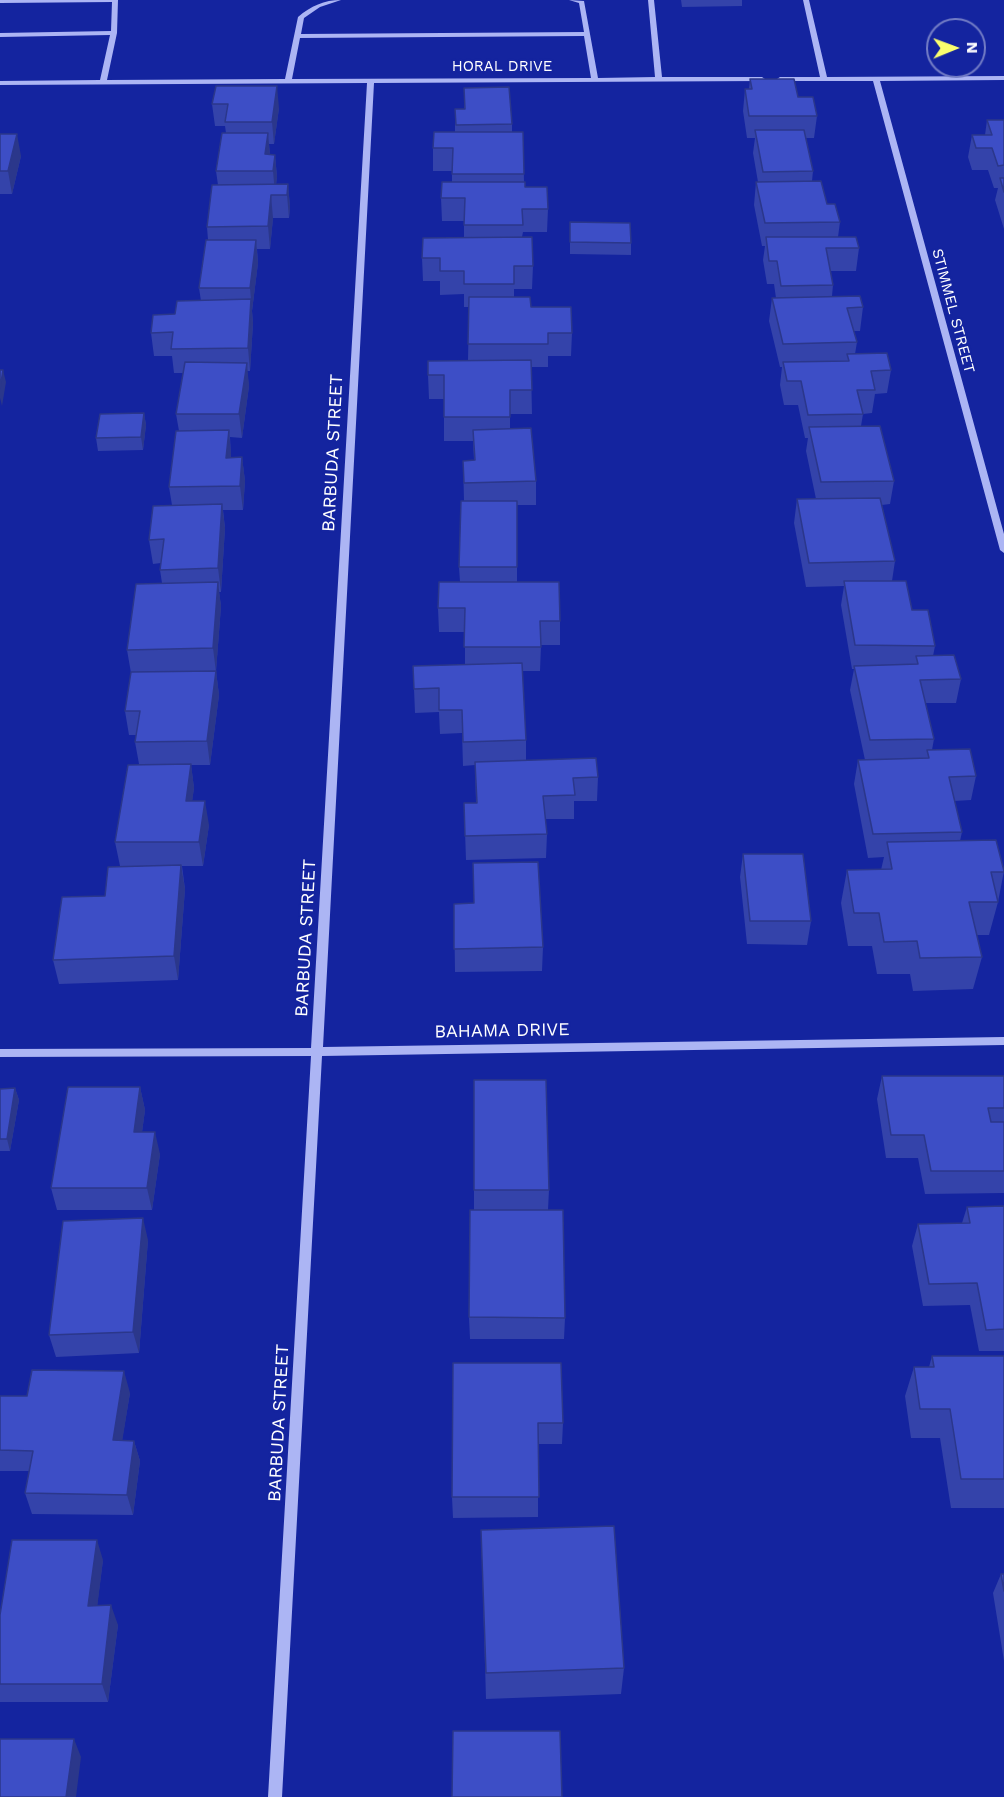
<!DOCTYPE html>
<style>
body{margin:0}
#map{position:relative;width:1004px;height:1797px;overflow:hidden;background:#14249f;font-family:"Work Sans",sans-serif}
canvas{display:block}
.north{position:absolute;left:926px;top:18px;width:60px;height:60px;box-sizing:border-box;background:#14249f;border:2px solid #727cc5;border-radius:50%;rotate:89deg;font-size:16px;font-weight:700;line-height:24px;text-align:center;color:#fff}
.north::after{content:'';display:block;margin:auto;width:21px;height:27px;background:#faff6e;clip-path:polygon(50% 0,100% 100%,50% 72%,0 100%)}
</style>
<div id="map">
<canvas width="1004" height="1797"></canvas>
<div class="north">N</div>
</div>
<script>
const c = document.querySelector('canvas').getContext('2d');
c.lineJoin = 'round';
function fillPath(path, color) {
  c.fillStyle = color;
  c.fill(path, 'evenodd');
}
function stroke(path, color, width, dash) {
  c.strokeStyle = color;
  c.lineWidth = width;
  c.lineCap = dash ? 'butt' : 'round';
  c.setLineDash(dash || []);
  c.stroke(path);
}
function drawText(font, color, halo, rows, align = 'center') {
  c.font = font + ' "Work Sans",sans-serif';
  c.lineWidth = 4.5;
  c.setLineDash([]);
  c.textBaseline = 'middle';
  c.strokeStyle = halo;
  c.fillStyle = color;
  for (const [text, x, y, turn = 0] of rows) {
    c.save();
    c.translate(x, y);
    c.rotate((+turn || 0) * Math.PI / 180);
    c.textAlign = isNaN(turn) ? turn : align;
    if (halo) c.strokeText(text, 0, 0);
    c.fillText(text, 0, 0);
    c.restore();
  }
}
fillPath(new Path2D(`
 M0,0H118L117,33L107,80L285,79L298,17C311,6 324,0 341,0L320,7L304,18L301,34L584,32L579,3L569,0L584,1L598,78L655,77L648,0H654L662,77H762L765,79L762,81L374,83L323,1047L1004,1037V1045L322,1056L282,1797H268L311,1056L0,1057V1049L311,1048L367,83L0,85V81L100,80L110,35L0,37V33L111,31L112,2L0,3ZM584,36L591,78L292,79L300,38Z
 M803,0H809L827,77L1004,76V80L880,81L1004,534V553L1000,550L873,81H780L777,79L780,77H820Z`), '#acb5f4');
fillPath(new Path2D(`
 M681,0H742V6L682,7Z
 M750,79L798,97L817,116L814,138H806L813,171L812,181L840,222L838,237L859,248L856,271H830L833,285L832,296L863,307L860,331H853L857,342L855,354L891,370L887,393L875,394L872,413L863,414L861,426L894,481L890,504L882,505L895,561L892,581L912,610L935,646L933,656L961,679L956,703H925L934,739L932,750L976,776L971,800L954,801L962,832L960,841L1004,871L998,902L989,935H977L982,957L973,989L913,991L910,974H877L872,946H848L841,903L847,870H881L884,857L868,858L854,784L858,760H865L850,690L854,669H852L841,605L844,586L806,587L794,523L797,499H816L806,451L808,438H805L798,405H784L780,385L782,367H780L769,321L772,298H776L774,284H767L763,260L765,246H762L754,205L756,182H758L753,153L755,138H747L743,111L745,89H749Z
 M216,86L279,108L274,144H269L270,155H275L277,177L276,184H288L290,207L289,218H273L270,249H257L258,263L252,311L253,323L250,371H247L249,386L242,438L230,437L231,458L242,457L245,481L243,510H223L225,528L221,592H219L221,606L216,671L219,695L210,765H191L194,788L192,801L209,825L203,866H182L185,889L178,980L59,984L53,960L105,896L160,866H120L115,842L139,764L135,742L136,735H129L125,711L131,673L127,650L162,583L160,570L161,563L153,564L149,540L172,505L169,487L179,431L176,414L184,373H174L172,356H154L151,333L175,314L201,301L199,288L208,240L207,227L218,185L216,171L226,133L225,126H215L212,104Z
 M464,88L512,124V132H523L524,182L525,187L548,209L547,232H523L522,237L533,266L532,289H514V297L572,333L571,356H548V367H531L532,414H510V428L536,481V505H517V582L560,621V645H541L540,671H522L526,740V760L598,777L597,801H574V819H545L547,834L546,858L466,860L464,803H476L475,765L463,766L462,733L440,734L439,712L415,713L414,689L465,664V632H439L438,608L460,582L459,567L464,501L463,461L474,460L473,441H444V399H429L428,375L468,360L469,307H464V294L440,295V281H423L422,258L464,237V221H442L441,198L452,182V171H433V148L455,132V109H464Z
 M987,120H1004V229L995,200L998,188H994L988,170H972L968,157L972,135H985Z
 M0,134L21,156L12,194H0Z
 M570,222L631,243V255L570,254Z
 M144,413L146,425L143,450L98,451L96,438Z
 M743,854L811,921L807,945L747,944L740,877Z
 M474,903L543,947L542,971L455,972L454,904Z
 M882,1076H1004V1193L925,1194L918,1158H886L877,1099Z
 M140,1087L145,1110L142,1132L160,1154L152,1210H57L51,1188Z
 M15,1088L19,1100L10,1151H0V1089Z
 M474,1190H549L548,1210L565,1318L564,1339H470L469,1317L474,1210Z
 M1004,1206V1351H979L970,1305L923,1306L912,1246L918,1224L962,1223L967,1207Z
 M148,1240L139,1353L56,1357L49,1335Z
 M932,1356H1004V1508H951L940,1438H911L905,1396L914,1367H929Z
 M561,1363L563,1423L562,1444H538V1517L453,1518L452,1497Z
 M130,1393L122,1440L134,1441L140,1461L133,1515L32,1514L25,1493L29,1471H0V1396H27Z
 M481,1530L624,1668L621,1694L486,1699Z
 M103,1560L97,1606L118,1625L108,1702H0V1615Z
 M1001,1574H1004V1661L993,1593Z`), '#3443aa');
fillPath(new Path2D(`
 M277,86L279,108L274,144L272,122Z
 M268,133L270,155L265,154Z
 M17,134L21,156L12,194L8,171Z
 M275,155L277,177L275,194L273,171Z
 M288,184L290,207L289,218L287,195Z
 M271,195L273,218L270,249L268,226Z
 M256,240L258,263L252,311L250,288Z
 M251,299L253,323L250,371L248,348Z
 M247,363L249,386L242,438L239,414Z
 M3,370L6,382L2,406L0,398V389Z
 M144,413L146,425L143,450L141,437Z
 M229,430L231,454L229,481L226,458Z
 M242,457L245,481L243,510L240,486Z
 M222,504L225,528L221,592L218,568Z
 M218,582L221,606L216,672L213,648Z
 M216,671L219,695L210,765L207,741Z
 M191,764L194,788L189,825L186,801Z
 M205,801L209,825L203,866L199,842Z
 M181,865L185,889L178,980L174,956Z
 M140,1087L145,1110L139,1155L134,1132Z
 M15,1088L19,1100L10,1151L7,1139Z
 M155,1132L160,1154L152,1210L147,1188Z
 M143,1218L148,1240L139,1353L133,1332Z
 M124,1371L130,1393L119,1461L113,1440Z
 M134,1441L140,1461L133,1515L127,1495Z
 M97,1540L103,1560L95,1625L88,1606Z
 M111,1605L118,1625L108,1702L102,1684Z
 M74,1739L81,1757L76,1797H66Z`), '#2b378b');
const building = new Path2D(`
 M750,79H794L798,97H813L817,116H749L745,89H752Z
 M216,86H277L272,122H225L228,104H212Z
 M509,87L512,124L456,125L455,109H465L464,88Z
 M987,120H1004V165L998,166L992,148H976L972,135H992Z
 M755,130H804L813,171L763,172Z
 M434,132H523L524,174H452L453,148H433Z
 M222,133H268L265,154L275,155L273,171H216Z
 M0,134H17L8,171H0Z
 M1000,178H1004V192Z
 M821,181L827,204H835L840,222L765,223L756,182Z
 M442,182H525V187H547L548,209H522L523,225H464L465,198H441Z
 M288,184L287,195H271L268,226L207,227L212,185Z
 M570,222L630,223L631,243L570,242Z
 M532,237L533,266H514V284H464V271H440V258H422L423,238Z
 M766,237H856L859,248H826L833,285L781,286L777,261H769Z
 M206,240H256L250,288H199Z
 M860,296L863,307L847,308L857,342L783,344L772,298Z
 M469,297H530L531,307H571L572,333H548V344H468Z
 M251,299L248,348L171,349L173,332L151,333L153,315L175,314L177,301Z
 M887,353L891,370L871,371L875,390H857L863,414L808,415L801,381H787L783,362L849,361L847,354Z
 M531,360L532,390H510V417H444V375H428V361Z
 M185,362L247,363L239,414H176Z
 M0,370H3L0,389Z
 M144,413L141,437L96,438L100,414Z
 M880,426L894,481L821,482L809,427Z
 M531,428L536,481L464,483L463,461L475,460L473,430Z
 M229,430L226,458L242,457L240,486L169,487L176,431Z
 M880,498L895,561L809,563L797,499Z
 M461,501H517V567H459Z
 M222,504L218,568L160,570L164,539L149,540L153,506Z
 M844,581H906L912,610H928L935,646L855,645Z
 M218,582L213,648L127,650L136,584Z
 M439,582H559L560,621H540L541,647H464L465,608H438Z
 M954,655L961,679L920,680L934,739L870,740L854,666L918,664L916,656Z
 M522,663L526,740L463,742L462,710H439V688L414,689L413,666Z
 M216,671L207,741L135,742L140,711H125L131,672Z
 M970,749L976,776L949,777L962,832L873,834L858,760L929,758L927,750Z
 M596,758L598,777L573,778L575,795L543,796L547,834L465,836L464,803H477L475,762Z
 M191,764L186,801H205L199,842H115L128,765Z
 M996,840L1004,871V872H991L998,902H969L982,957L920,958L917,941L884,942L879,913H854L847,870L892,869L887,842Z
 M743,854H803L811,921H750Z
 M538,862L543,947L454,949V904L474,903L473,863Z
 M181,865L174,956L53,960L62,897L105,896L108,867Z
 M882,1076H1004V1108H988L991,1122H1004V1171H931L924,1135H891Z
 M474,1080H546L549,1190H474Z
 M68,1087H140L134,1132H155L147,1188H51Z
 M15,1088L7,1139H0V1089Z
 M1004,1206V1329L986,1330L977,1283L929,1284L918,1224L970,1223L967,1207Z
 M470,1210H563L565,1318L469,1317Z
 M143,1218L133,1332L49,1335L63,1221Z
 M932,1356H1004V1479H961L950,1409H920L914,1367H934Z
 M453,1363H561L563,1423H538L539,1497H452Z
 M32,1370L124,1371L113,1440L134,1441L127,1495L25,1493L33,1451L0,1450V1396H27Z
 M614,1526L624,1668L486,1673L481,1530Z
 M12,1540H97L88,1606L111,1605L102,1684H0V1615Z
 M1001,1574H1004V1591Z
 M453,1731H560L562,1797H452Z
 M0,1739H74L66,1797H0Z`);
fillPath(building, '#3d4ec6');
stroke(building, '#2b378b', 1.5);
drawText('15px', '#fff', '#14249f', [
 ["HORAL DRIVE",502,67],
 ["STIMMEL STREET",953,311,75]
]);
drawText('18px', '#fff', '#14249f', [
 ["BARBUDA STREET",333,453,-87],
 ["BARBUDA STREET",306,938,-87],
 ["BAHAMA DRIVE",502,1031,-1],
 ["BARBUDA STREET",279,1423,-87]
]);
</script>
